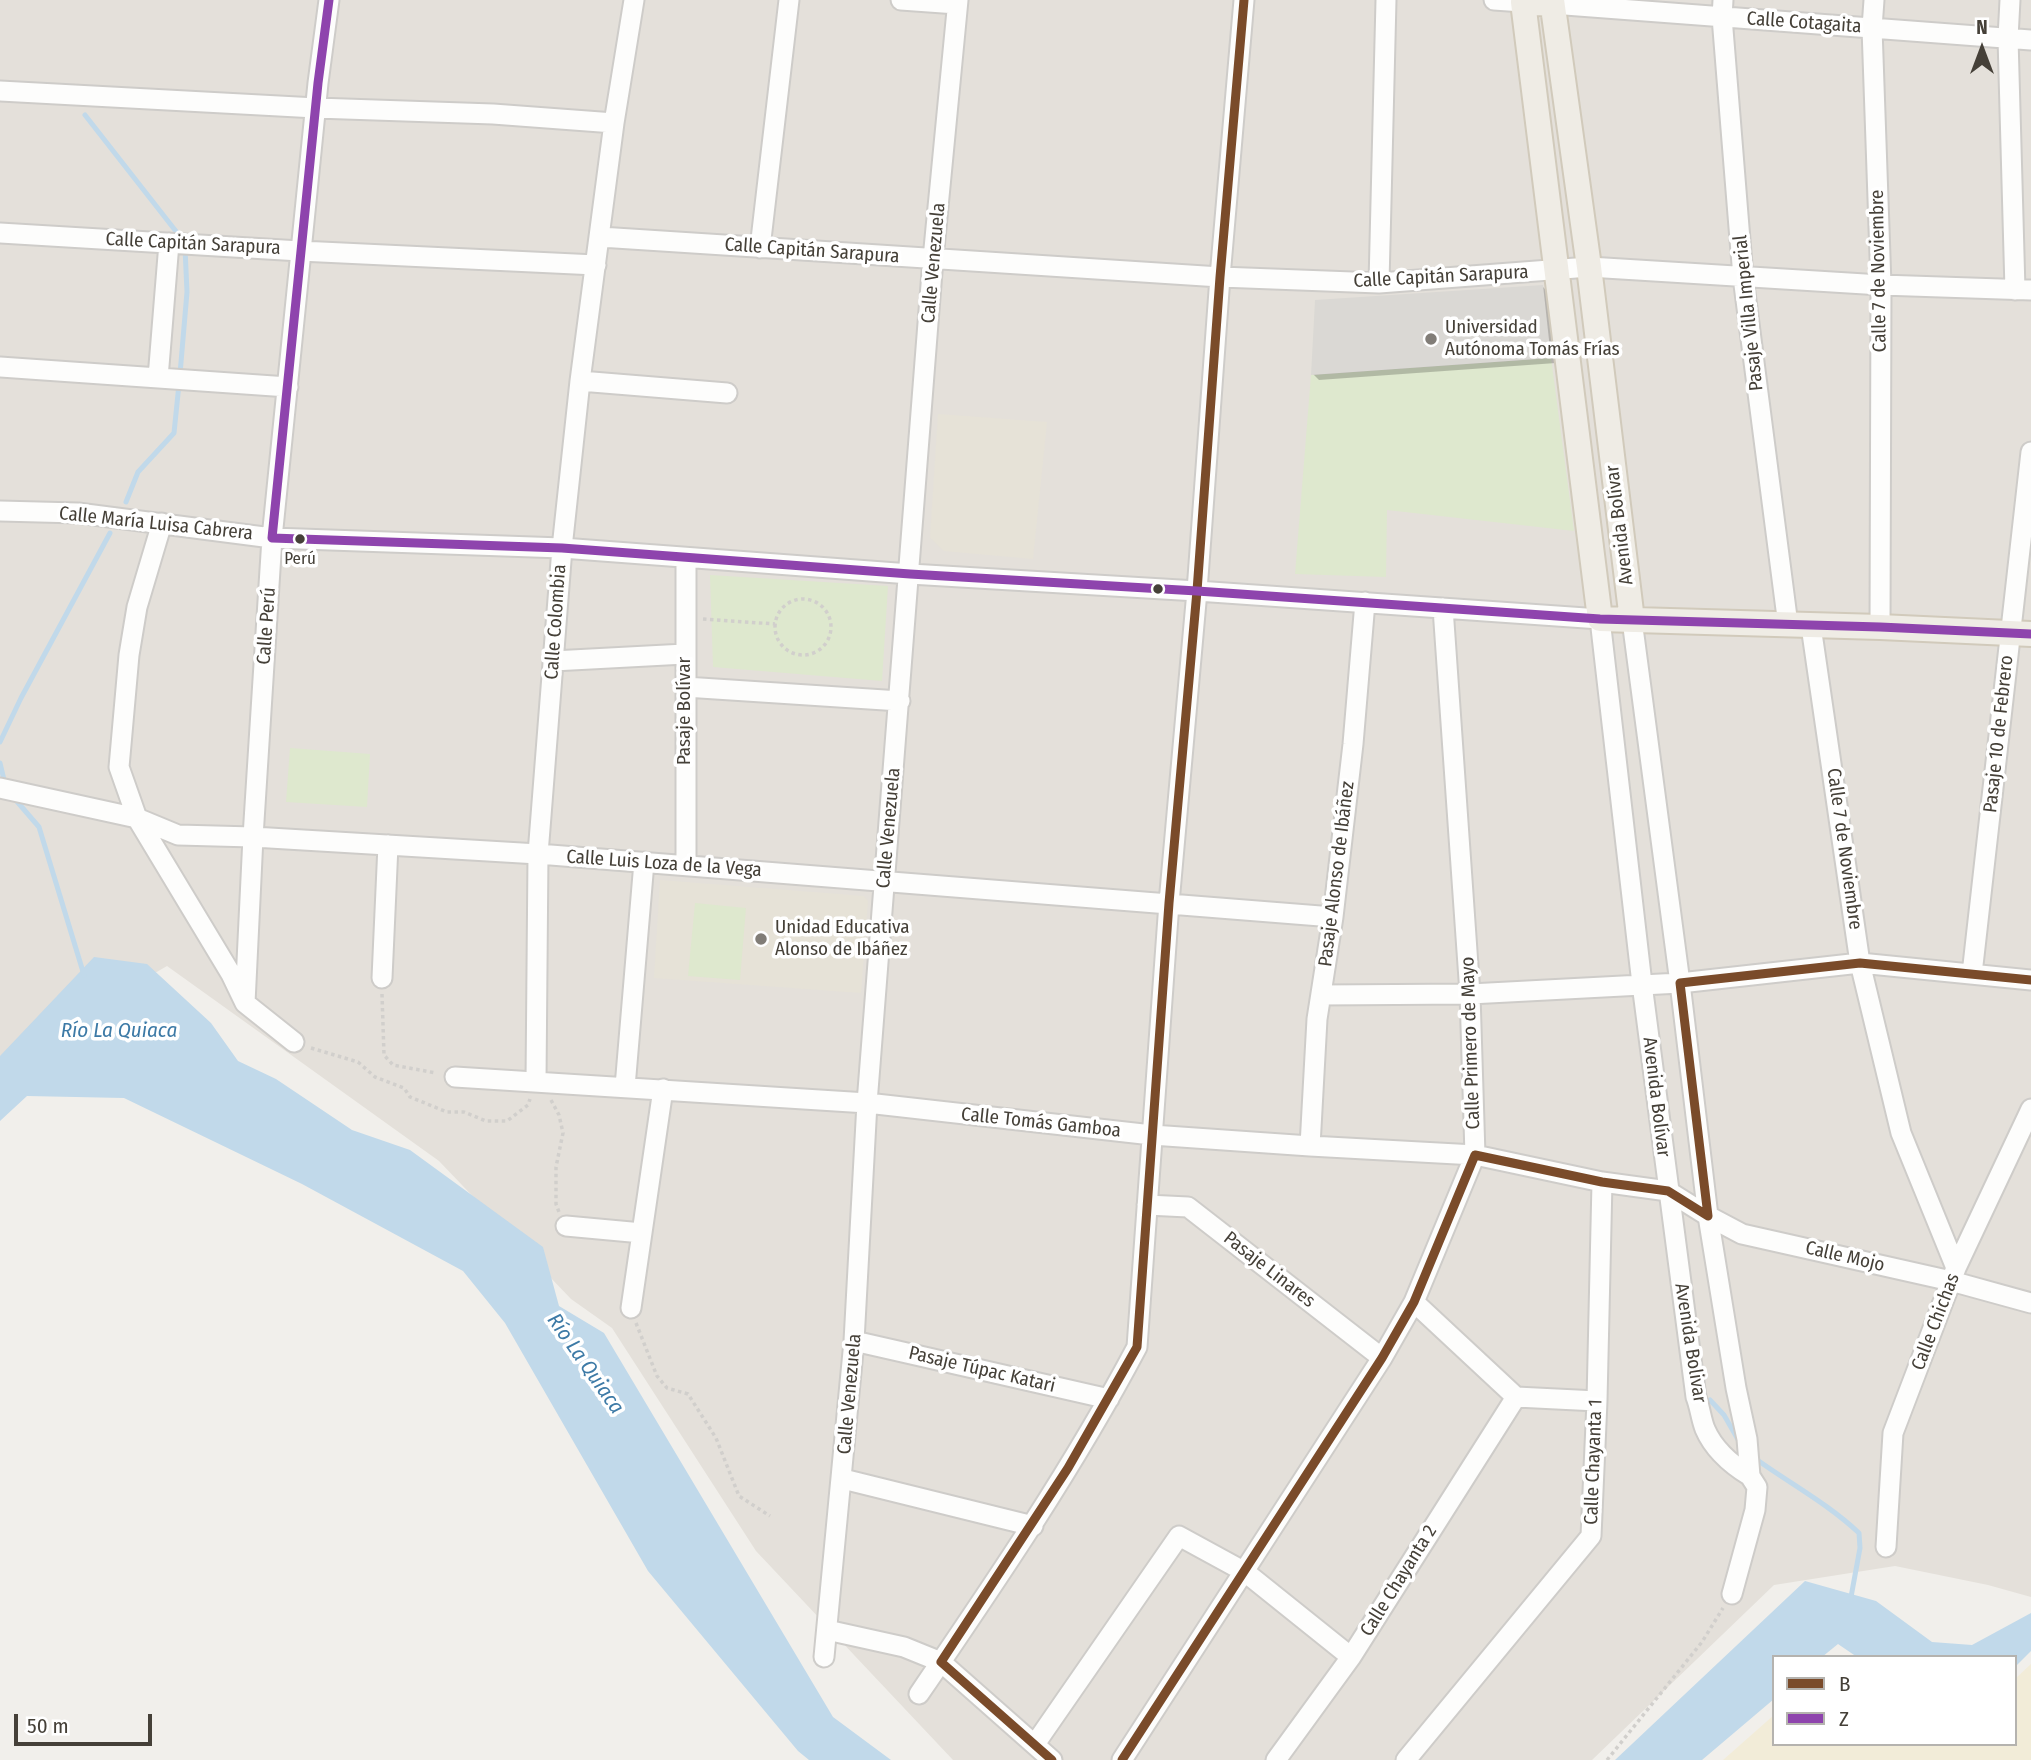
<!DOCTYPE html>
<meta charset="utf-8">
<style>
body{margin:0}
#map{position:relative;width:2031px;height:1760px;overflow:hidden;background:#f1efeb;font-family:"Fira Sans Condensed",sans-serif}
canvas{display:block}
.legend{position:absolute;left:1772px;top:1655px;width:245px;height:91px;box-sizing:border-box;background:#fff;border:2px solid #b5b3af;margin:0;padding:9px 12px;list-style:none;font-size:21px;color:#454038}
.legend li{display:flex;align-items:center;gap:14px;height:35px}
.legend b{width:35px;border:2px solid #b5b3af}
.north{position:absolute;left:1947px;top:14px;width:70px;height:70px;-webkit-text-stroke:5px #fff;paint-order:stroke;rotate:0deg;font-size:19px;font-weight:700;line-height:28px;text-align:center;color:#454038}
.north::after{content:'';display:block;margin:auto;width:24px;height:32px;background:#454038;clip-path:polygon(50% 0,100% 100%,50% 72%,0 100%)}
.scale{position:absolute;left:14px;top:1714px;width:138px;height:32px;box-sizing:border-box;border:4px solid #454038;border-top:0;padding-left:9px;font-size:21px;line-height:24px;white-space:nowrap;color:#454038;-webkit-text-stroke:5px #fff;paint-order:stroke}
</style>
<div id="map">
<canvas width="2031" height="1760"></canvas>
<ul class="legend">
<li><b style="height:9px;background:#7a4b2a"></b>B</li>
<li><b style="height:9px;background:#8e44ad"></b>Z</li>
</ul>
<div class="north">N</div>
<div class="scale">50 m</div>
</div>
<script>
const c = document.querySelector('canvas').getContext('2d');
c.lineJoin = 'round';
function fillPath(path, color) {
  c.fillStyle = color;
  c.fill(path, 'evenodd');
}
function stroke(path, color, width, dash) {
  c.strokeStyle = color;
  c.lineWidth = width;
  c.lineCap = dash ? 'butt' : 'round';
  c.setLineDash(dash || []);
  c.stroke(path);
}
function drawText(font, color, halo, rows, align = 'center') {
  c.font = font + ' "Fira Sans Condensed",sans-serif';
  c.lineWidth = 7;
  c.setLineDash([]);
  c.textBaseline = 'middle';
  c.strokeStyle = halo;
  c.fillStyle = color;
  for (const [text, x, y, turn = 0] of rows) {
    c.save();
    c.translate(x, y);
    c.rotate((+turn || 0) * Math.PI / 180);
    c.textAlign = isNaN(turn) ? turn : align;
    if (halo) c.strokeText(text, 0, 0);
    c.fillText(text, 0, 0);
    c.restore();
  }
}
fillPath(new Path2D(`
 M0,0H2031V1597L1988,1585L1895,1566L1774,1585L1592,1760H953L756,1551L612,1328L571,1299L439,1161L167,966L0,1063Z`), '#e4e0da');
fillPath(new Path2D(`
 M938,414L1047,422L1033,559L944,551L930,538Z
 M660,880L864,896L868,901L861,993L654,978Z`), '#e6e2d7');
fillPath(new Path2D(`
 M1551,358L1574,531L1387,510L1386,577L1295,574L1311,375Z
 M710,575L888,586L882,681L713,667Z
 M290,748L370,754L367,807L286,802Z
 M695,903L746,908L740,980L688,976Z`), '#dee8ce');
fillPath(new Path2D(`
 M2031,1664V1760H1723L1774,1715V1744H2015V1679Z`), '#f2ecd8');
fillPath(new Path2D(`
 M94,957L147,964L211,1023L238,1061L276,1079L352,1130L410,1150L543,1247L559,1306L604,1333L833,1717L891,1760H809L798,1751L648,1571L505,1323L463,1271L302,1184L124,1098L27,1096L0,1121V1056Z
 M1805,1581L1876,1601L1932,1642L1972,1645L2031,1613V1651L2015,1667V1657H1857L1838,1644L1822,1657H1774V1699L1702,1760H1615Z`), '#c1d9ea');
fillPath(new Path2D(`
 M1543,287L1549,293L1556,363L1319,380L1313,374Z`), '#0003');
stroke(new Path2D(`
 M85,115L182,239
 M180,374L187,292L185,248
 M126,502L138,472L174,433L179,384
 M0,742L21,698L110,533
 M0,763L5,784
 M14,798L39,827L84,975
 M1710,1400L1724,1415L1740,1443
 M1753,1457C1789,1483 1827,1503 1859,1533L1860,1548L1851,1597`), '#c1d9ea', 5);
fillPath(new Path2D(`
 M1543,285L1551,358L1311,375L1315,300Z`), '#dad8d4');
const minor = new Path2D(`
 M901,0L957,4
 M1494,0L1523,2
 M1723,0L1722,17L1743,277L1788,625
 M1874,0L1872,28L1881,285L1880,627
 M2010,0L2008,38L2015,290
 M1552,4L2031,40
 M0,91L316,108L493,114L614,123
 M0,233L300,251L596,265
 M600,237L1220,277L1379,283L1589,267L1881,285L2031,290
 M760,248L789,0
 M1379,283L1386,0
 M0,367L288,387
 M158,378L169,243
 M580,381L727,393
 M0,511L78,513L272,538L562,548L910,574L1197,591L1600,619L1642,984L1696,1397C1700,1407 1701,1419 1705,1429C1714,1450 1732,1465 1750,1476
 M162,523L137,607L129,655L119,767L137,818L231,974L245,1003L294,1042
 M686,558V865
 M1632,620L1680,983L1708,1216L1736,1388L1747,1439L1750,1476L1757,1487L1755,1510L1732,1594
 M1811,626L1860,963L1901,1133L1956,1268
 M553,661L685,654
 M685,687L900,701
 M0,788L137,818L178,835L253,837L538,854L1333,917
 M1972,974L2031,452
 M382,978L388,845
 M1321,995L1470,994L1680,983L1860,963L2031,980
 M245,1003L253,837L272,538L318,83L329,0
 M455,1077L867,1103L1152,1135L1310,1146L1475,1155L1602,1182L1668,1191L1708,1216L1742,1234L1951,1281L2031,1303
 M536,1081L538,854L562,548L580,381L614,123L634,0
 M625,1087L644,862
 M1310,1146L1317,1019L1333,917L1353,744L1365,602
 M1147,1205L1188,1207L1382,1358
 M566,1226L642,1233
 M1414,1302L1516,1397L1597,1401
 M631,1308L663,1089
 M854,1341L1109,1399
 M843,1479L1033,1526
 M1886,1547L1893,1433L1956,1268L2031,1109
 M827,1630L904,1647L941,1662L1052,1760
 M824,1657L854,1341L867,1103L933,259L958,0
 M919,1694C996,1581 1073,1468 1137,1347L1169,903L1197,591L1220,277L1244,0
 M1035,1744L1179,1536L1245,1572L1351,1657
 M1122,1760L1382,1358L1414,1302L1475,1155L1470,994L1443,608
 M1276,1760L1351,1657L1516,1397
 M1406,1760L1591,1536L1597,1401L1602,1182`);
const major = new Path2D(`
 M1552,0L1589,267L1632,620
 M1552,4L1523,2C1550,208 1573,413 1600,619L1880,627L2031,634`);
stroke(minor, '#ceccc9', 23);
stroke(major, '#d1cabb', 28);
stroke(new Path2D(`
 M775 627a28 28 0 1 1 56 0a28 28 0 1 1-56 0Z
 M703,619L775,624
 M382,994L384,1055L393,1065L436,1073
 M311,1048L358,1062L375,1077L404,1088L410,1097L447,1112H464L486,1121H507L528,1105L530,1099
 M551,1100L559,1115L563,1133L556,1167V1204L559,1212
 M636,1323L657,1376L667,1388L688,1394L716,1438L739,1496L770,1516
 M1607,1760L1702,1642L1723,1608`), '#d1cfcc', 3.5, [3.5, 3.5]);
stroke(minor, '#fdfdfc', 19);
stroke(major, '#efece5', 24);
stroke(new Path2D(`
 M1708,1216L1680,983L1860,963L2031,980
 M1052,1760L941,1662L1068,1468L1137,1347L1169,903L1197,591L1220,277L1244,0
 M1122,1760L1382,1358L1414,1302L1475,1155L1602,1182L1668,1191L1708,1216`), '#7a4b2a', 9);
stroke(new Path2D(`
 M329,0L318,83L272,538L562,548L910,574L1197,591L1600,619L1880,627L2031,634`), '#8e44ad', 9);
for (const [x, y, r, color] of [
 [1431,339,7,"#817d77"],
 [300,539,6,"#454038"],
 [1158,589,6,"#454038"],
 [761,939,7,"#817d77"]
]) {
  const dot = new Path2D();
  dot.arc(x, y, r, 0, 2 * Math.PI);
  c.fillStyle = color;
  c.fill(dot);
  stroke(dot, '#fff', 2.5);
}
drawText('17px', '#454038', '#fff', [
 ["Perú",300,559]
]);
drawText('19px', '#454038', '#fff', [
 ["Calle Cotagaita",1804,23,4],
 ["Calle Capitán Sarapura",193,244,3],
 ["Calle Capitán Sarapura",812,251,4],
 ["Calle Venezuela",934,263,-85],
 ["Calle 7 de Noviembre",1879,271,-91],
 ["Calle Capitán Sarapura",1441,277,-3],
 ["Pasaje Villa Imperial",1749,313,-96],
 ["Calle María Luisa Cabrera",156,524,6],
 ["Avenida Bolívar",1620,525,-97],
 ["Calle Colombia",556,622,-86],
 ["Calle Perú",267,626,-86],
 ["Pasaje Bolívar",685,711,-90],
 ["Pasaje 10 de Febrero",1999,734,-84],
 ["Calle Venezuela",889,828,-85],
 ["Calle 7 de Noviembre",1844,849,82],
 ["Calle Luis Loza de la Vega",664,864,4],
 ["Pasaje Alonso de Ibáñez",1337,874,-83],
 ["Calle Primero de Mayo",1471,1043,-92],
 ["Avenida Bolívar",1656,1097,83],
 ["Calle Tomás Gamboa",1041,1123,6],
 ["Calle Mojo",1845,1257,13],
 ["Pasaje Linares",1269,1270,38],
 ["Calle Chichas",1936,1322,-69],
 ["Avenida Bolivar",1690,1343,81],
 ["Pasaje Túpac Katari",982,1370,13],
 ["Calle Venezuela",850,1394,-85],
 ["Calle Chayanta 1",1594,1462,-88],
 ["Calle Chayanta 2",1399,1581,-58]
]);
drawText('19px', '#454038', '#fff', [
 ["Universidad",1445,328],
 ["Autónoma Tomás Frías",1445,350],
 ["Unidad Educativa",775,928],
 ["Alonso de Ibáñez",775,950]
], 'left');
drawText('italic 21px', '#3d7aa6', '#fff', [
 ["Río La Quiaca",119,1031],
 ["Río La Quiaca",585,1364,55]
]);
</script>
